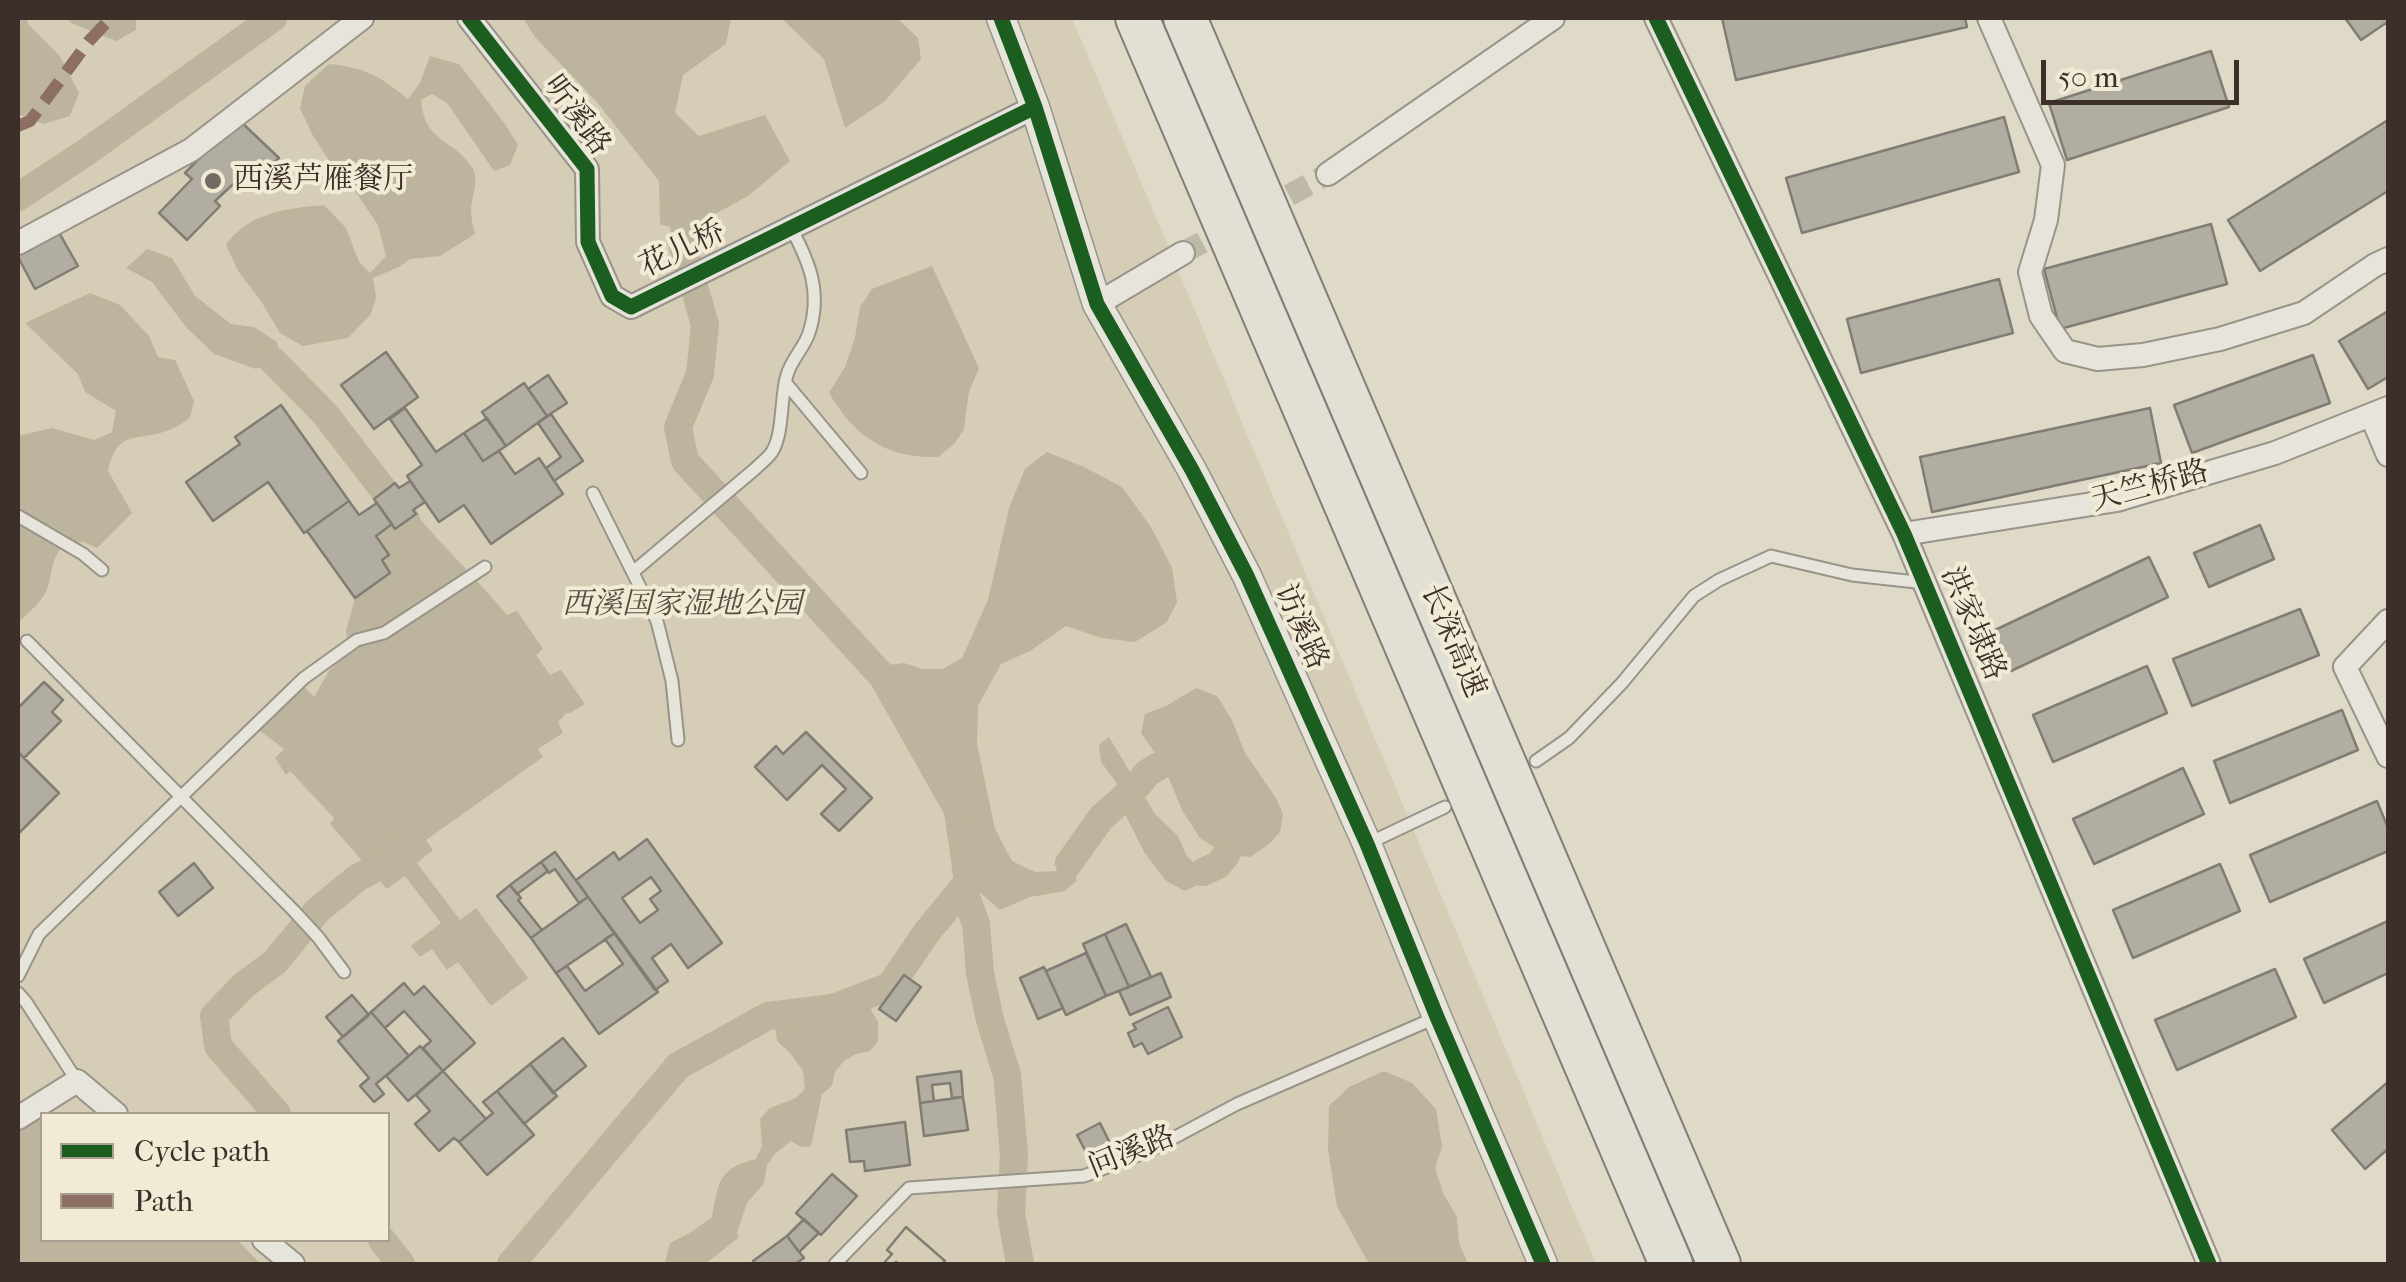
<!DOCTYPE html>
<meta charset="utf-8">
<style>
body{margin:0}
#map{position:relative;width:2406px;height:1282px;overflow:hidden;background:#dfdac8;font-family:"IM FELL French Canon",serif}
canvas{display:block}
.frame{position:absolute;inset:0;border:20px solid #3c2e29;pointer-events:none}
.legend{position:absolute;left:40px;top:1112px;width:350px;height:130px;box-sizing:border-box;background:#f1ebd5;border:2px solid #a99f90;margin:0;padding:12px 18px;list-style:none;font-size:30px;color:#3c2e29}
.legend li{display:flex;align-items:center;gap:20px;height:50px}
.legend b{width:50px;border:2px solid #a99f90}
.scale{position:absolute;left:2041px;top:60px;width:198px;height:45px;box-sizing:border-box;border:5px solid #3c2e29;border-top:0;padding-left:12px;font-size:30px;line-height:35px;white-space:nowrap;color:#3c2e29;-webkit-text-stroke:8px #f1ebd5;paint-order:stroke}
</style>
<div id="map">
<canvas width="2406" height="1282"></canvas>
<div class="frame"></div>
<ul class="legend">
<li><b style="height:12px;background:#1b5e20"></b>Cycle path</li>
<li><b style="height:12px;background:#8d6e63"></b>Path</li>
</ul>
<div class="scale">50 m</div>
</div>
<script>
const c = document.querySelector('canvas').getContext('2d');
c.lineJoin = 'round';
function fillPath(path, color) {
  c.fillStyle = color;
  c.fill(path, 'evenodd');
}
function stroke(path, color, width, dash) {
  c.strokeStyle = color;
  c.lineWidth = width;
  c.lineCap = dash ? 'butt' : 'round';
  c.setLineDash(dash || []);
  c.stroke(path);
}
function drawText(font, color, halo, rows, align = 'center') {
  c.font = font + ' "IM FELL French Canon","Noto Serif SC",serif';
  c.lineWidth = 8;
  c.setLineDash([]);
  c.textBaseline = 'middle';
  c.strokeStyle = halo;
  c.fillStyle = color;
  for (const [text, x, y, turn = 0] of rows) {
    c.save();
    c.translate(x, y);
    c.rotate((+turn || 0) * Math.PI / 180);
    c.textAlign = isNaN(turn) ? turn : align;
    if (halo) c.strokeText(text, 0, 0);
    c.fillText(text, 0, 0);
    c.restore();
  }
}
fillPath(new Path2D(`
 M18,18H1072L1596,1264H18ZM42,1114H388V1240H42Z`), '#d5cdb5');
fillPath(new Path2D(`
 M18,18H26L28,24L60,56L79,93L70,116L43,124L18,114Z
 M68,18H136V30L116,41L71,23Z
 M523,18H731L726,44L683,75L675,113L699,136L765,115L790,161L748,196L684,231L660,224L659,181L596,101L535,37Z
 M781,18H897L918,38L921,59L885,101L845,128L824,59Z
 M430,56L459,64L505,124L518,145L510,165L494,171L447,103L432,94L421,100C425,145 455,138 473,169C479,181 472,197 471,210C471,218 473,226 475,234L440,256L410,259L399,267L373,278L376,297L371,314L348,338L303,346L280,333L261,301L238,271L226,245C247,213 288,208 324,205L346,228L359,262L370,273L386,256L378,225L357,194L333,167L312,134L300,108L305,86L329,64C367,68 379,76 408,99L420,83Z
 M147,249L172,258L195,296L231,324L254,327L277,342L280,356L256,369L214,354L186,327L152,282L126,268Z
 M932,266L979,368L969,392L964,429L955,443L938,457C887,459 854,436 829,393L845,367L855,338L860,307L872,289Z
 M90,293L120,305L149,336L158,357L175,360L194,401L190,418C184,422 176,428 169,430C137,443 118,427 108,471L132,513L97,548L84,542L64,543C52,560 53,565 49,583C46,599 29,612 18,623V436L52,428L94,440L112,432L116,411L85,392L78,374L25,323Z
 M1047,452L1084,467L1122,487L1151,527L1172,568L1177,602L1167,622L1135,642L1101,638L1066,626L1030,651L1001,664L978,706L977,744L995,829L1012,861L1035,872L1056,871L1069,863L1077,870L1076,881L1065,891L1030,897L1000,910L968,882L958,810L873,667L904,663L922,669H942L962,658L988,600L1009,508L1025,469Z
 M416,514C445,549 478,580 507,615L517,611L543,649L536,655L550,675L561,670L585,704L570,713H566L558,722L563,733L538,749L543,757L426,840L433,850L417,863L460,920L476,908L528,978L491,1006L458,962L447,970L432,949L420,957L411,946L441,923L405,876L387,889L330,824L334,818L290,771L286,775L275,758L284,749L259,730L302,685L314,697L329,671L349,653L346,631L355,598L390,573L382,560L389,554L376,536L392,524Z
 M1196,688L1217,696L1232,720L1245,753L1276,798L1283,814L1280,832L1269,844L1250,857L1226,855L1200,838L1182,810L1163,764L1141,733L1145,714L1166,706Z
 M1109,737L1155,814L1178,836L1187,856L1210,879L1185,891L1166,881L1144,852L1123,810L1116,782L1101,762L1099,745Z
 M877,991L871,1010L878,1022V1041L870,1051L856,1054L844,1061L835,1072L832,1086L822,1094L811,1146L801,1147L791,1141L775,1154L767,1165L764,1183L747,1203L737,1233L738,1238L705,1264H668L665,1262L670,1243L691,1232L712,1217C719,1182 717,1169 756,1159L762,1146L760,1119L770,1108L796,1098L805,1089L803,1071L790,1053L777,1041L774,1015L833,1008Z
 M1384,1071L1412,1083L1436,1109L1442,1147L1435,1168L1444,1195L1457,1217L1459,1243L1468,1264H1369L1337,1206L1328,1149L1329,1106L1349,1087Z
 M42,1115V1240H237L261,1264H18V1129Z`), '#bdb49d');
stroke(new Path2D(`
 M18,197L85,153L273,18
 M272,360L325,414L406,519
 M1069,863L1101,818L1138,785L1147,773L1163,764
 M1203,872L1218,865L1226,855
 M963,888L976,924L980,973L990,1020L1007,1075L1014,1154L1011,1213L1020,1264
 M277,1114L218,1046L214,1016L244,985L275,962L317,911L357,878L372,870L399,850
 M382,1240L401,1264
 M511,1264L678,1066L768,1016L833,1008L890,986L927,932L968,882L958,810L883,677L685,461L678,427L700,374L705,325L683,247L686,211L680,195`), '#bdb49d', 28);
const building = new Path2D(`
 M1722,18H1965L1967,27L1736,80Z
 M2345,18H2388V27L2386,23L2361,40Z
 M2211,51L2229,107L2067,160L2049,103Z
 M2004,117L2019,172L1802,233L1786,178Z
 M238,119L279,158L252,183L243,175L215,201L220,206L187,240L159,213L192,179L185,173Z
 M2388,120V191L2260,271L2228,220Z
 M2211,224L2227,284L2060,329L2044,269Z
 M57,229L78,266L35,289L18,257V251Z
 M1999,279L2013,333L1861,373L1847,319Z
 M2388,311V377L2368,389L2339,341Z
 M386,352L418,397L374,429L341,385Z
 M2313,355L2330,403L2192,453L2174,405Z
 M548,375L567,403L547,416L528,389Z
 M524,383L547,416L506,446L482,412Z
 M281,405L349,501L304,533L268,482L213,521L186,482L240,444L235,437Z
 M405,408L436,452L464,433L483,461L499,451L515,474L539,458L563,494L491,544L464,505L439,522L407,476L422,465L390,419Z
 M2150,408L2161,463L1932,512L1920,457Z
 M551,414L583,461L554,481L546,468L561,457L538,423Z
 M487,418L506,446L483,461L464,433Z
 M410,481L425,502L413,510L416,514L395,529L374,499L395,483L399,488Z
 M349,501L359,515L377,503L392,524L376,536L389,555L382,560L390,573L355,598L307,531Z
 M2260,525L2274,559L2209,587L2194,553Z
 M2149,557L2168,597L2011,671L1993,631Z
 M2300,609L2319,655L2192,706L2173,659Z
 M2147,666L2167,713L2053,762L2033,715Z
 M44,682L63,700L52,712L61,721L24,758L18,752V708Z
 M2342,710L2358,750L2230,803L2214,761Z
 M806,732L872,798L839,831L821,814L846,789L822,765L787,800L755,767L776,746L783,754Z
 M18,752L59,793L18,834Z
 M2183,768L2204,814L2094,864L2073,819Z
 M2377,801L2388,828V851L2270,902L2250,855Z
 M647,839L722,943L688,968L671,944L652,958L668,981L655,990L576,880L614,852L619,860ZM651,877L661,891L650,899L658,910L640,923L622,898Z
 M555,852L588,897L579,903L555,869L549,873L541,862Z
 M541,862L548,871L517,894L510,885Z
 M194,863L213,888L178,916L159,892Z
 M2220,864L2240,911L2133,958L2113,910Z
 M510,885L521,898L518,900L542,930L531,938L497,896Z
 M588,897L615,933L556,973L531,938Z
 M2388,921V973L2324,1003L2304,959Z
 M1126,924L1151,977L1129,987L1105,934Z
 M615,933L658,992L599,1034L556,973L567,966L585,991L623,964L605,939Z
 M1105,934L1129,987L1106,996L1083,944Z
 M1086,953L1106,996L1066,1015L1046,971Z
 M1044,967L1063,1008L1038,1019L1020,978Z
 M2275,969L2296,1017L2177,1070L2155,1020Z
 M1161,973L1171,997L1130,1015L1119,991Z
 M904,975L921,987L896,1021L879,1009Z
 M404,983L414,995L424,986L475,1043L443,1071L423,1048L431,1041L404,1011L385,1028L371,1012Z
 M352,995L369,1015L343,1037L326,1017Z
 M1168,1007L1182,1037L1148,1054L1142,1043L1134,1047L1128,1033L1136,1029L1133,1024Z
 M371,1012L409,1056L376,1084L384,1094L374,1102L360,1086L369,1078L338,1041Z
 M563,1038L586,1066L553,1093L530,1064Z
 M420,1046L443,1071L408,1101L386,1076Z
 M530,1064L557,1096L524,1124L497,1091Z
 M443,1071L486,1119L459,1142L454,1138L439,1151L415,1124L430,1111L416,1095Z
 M961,1071L963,1097L952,1098L950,1083L932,1085L934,1101L920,1103L917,1077Z
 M2388,1082V1149L2365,1169L2332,1130Z
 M497,1091L534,1135L487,1175L459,1142L493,1113L483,1102Z
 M963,1097L968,1130L924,1136L920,1103Z
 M905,1122L910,1165L865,1171L864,1161L850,1162L846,1130Z
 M1100,1123L1111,1145L1088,1156L1077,1135Z
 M832,1174L857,1196L821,1235L796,1213Z
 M804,1219L819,1233L799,1252L787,1236Z
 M906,1227L945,1261L942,1264H899L896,1262L893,1264H883L892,1254L887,1250Z
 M906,1227L945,1261L942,1264H883L892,1254L887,1250Z
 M787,1236L804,1258L795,1264H756L753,1261Z`);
fillPath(building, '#b1ada0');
stroke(building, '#827d74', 2.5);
stroke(new Path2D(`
 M1260,211L1328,174
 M1183,253L1232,226`), '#beb8a8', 22, [22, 11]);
const service = new Path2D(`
 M785,382L861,473
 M593,493L657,621L672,681L678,740
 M18,516L83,554L102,570
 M633,572L755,469C760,464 768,458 772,452C784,433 780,397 787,375C791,360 804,348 809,333C822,293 810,263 791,228
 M27,641L294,911L318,937L344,972
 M1536,761L1569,738L1622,683L1694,596L1719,580L1771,556L1852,575L1925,583
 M1367,844L1445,807
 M18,976L39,934L304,678L357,640L384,633L485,567
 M18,993L26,1002L77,1081
 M835,1264L909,1188L1084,1176L1151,1150L1237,1104L1437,1017`);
const minor = new Path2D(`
 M469,18L587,169L588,242L612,296L631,307L1035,107
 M1656,18L1904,534L2209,1264
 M1989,18L2053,165L2046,220L2030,272L2041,316L2065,351L2098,359L2143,355L2220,339L2304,313L2375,265L2388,259
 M1328,174L1553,18
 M18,243L191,150L362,18
 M1097,304L1183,253
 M2371,415L2388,455
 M1904,534L2117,500L2275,453L2388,408
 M2388,621L2345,667L2388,756
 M18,1118L77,1081L116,1114
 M264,1240L293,1264`);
const tertiary = new Path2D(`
 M1001,18L1035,107L1097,304L1192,470L1247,576L1367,844L1437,1017L1543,1264`);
const motorway = new Path2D(`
 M1137,18L1671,1264
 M1185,18L1719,1264`);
stroke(service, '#999489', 15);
stroke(minor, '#999489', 26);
stroke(tertiary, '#999489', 31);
stroke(motorway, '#827d74', 46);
stroke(service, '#e7e4db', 11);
stroke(minor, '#e7e4db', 22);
stroke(tertiary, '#e7e4db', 28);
stroke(motorway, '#e2e0d5', 42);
stroke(new Path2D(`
 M18,126L30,121L89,41L111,18`), '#8d6e63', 12, [25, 12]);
stroke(new Path2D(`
 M469,18L587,169L588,242L612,296L631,307L1035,107
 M1001,18L1035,107L1097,304L1192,470L1247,576L1367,844L1437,1017L1543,1264
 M1656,18L1904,534L2209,1264`), '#1b5e20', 15);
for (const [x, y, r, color] of [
 [213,181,10,"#756a61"]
]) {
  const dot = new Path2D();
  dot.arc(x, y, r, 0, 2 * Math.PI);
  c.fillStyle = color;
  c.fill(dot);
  stroke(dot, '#f1ebd5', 4);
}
drawText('30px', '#3c2e29', '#f1ebd5', [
 ["听溪路",576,116,54],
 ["花儿桥",683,250,-26],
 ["天竺桥路",2150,487,-15],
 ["洪家埭路",1972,624,67],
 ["访溪路",1300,627,66],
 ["长深高速",1452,641,67],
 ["问溪路",1132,1153,-22]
]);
drawText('30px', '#3c2e29', '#f1ebd5', [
 ["西溪芦雁餐厅",233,181]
], 'left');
drawText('italic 30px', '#594c42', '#f1ebd5', [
 ["西溪国家湿地公园",682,606]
]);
</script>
